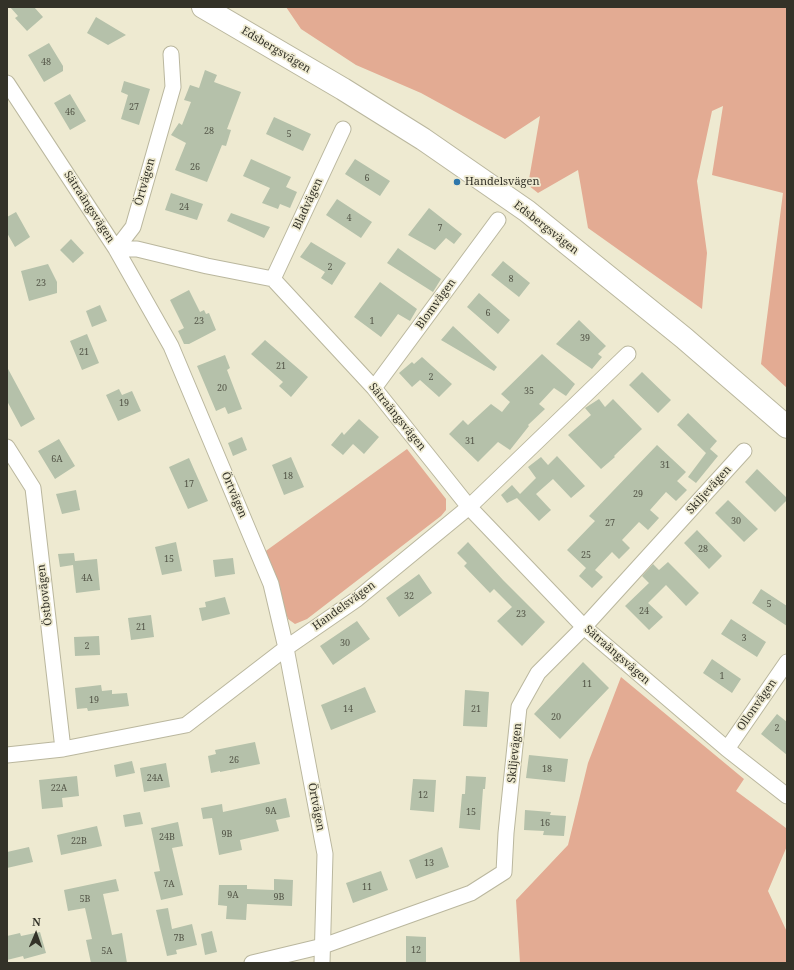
<!DOCTYPE html>
<meta charset="utf-8">
<style>
body{margin:0}
#map{position:relative;width:794px;height:970px;overflow:hidden;background:#eeead1;font-family:"Noto Serif",serif}
canvas{display:block}
.frame{position:absolute;inset:0;border:8px solid #333228;pointer-events:none}
.north{position:absolute;left:16px;top:914px;width:40px;height:40px;-webkit-text-stroke:3px #eeead1;paint-order:stroke;rotate:2deg;font-size:11px;font-weight:700;line-height:16px;text-align:center;color:#333228}
.north::after{content:'';display:block;margin:auto;width:14px;height:18px;background:#333228;clip-path:polygon(50% 0,100% 100%,50% 72%,0 100%)}
</style>
<div id="map">
<canvas width="794" height="970"></canvas>
<div class="frame"></div>
<div class="north">N</div>
</div>
<script>
const c = document.querySelector('canvas').getContext('2d');
c.lineJoin = 'round';
function fillPath(path, color) {
  c.fillStyle = color;
  c.fill(path, 'evenodd');
}
function stroke(path, color, width, dash) {
  c.strokeStyle = color;
  c.lineWidth = width;
  c.lineCap = dash ? 'butt' : 'round';
  c.setLineDash(dash || []);
  c.stroke(path);
}
function drawText(font, color, halo, rows, align = 'center') {
  c.font = font + ' "Noto Serif",serif';
  c.lineWidth = 3.5;
  c.setLineDash([]);
  c.textBaseline = 'middle';
  c.strokeStyle = halo;
  c.fillStyle = color;
  for (const [text, x, y, turn = 0] of rows) {
    c.save();
    c.translate(x, y);
    c.rotate((+turn || 0) * Math.PI / 180);
    c.textAlign = isNaN(turn) ? turn : align;
    if (halo) c.strokeText(text, 0, 0);
    c.fillText(text, 0, 0);
    c.restore();
  }
}
fillPath(new Path2D(`
 M286,7H787V388L761,364L783,193L712,175L723,106L712,111L697,181L707,253L702,309L588,228L578,170L538,193L528,185L540,116L505,139L421,93L356,65L301,29Z
 M407,449L446,499V510L441,516L307,619L295,624L288,619L263,553Z
 M621,677L744,779L736,791L786,828H787V846L768,891L787,932V963H520L516,900L568,845L588,763Z`), '#e3ab93');
fillPath(new Path2D(`
 M10,7H34L43,17L27,31L15,18L18,16Z
 M96,17L126,35L108,45L87,33Z
 M49,43L63,66V71L44,82L28,55Z
 M205,70L217,75L214,82L241,92L227,129L231,130L226,146L222,145L207,182L175,170L186,143L171,135L179,123L182,125L191,102L184,100L190,85L199,88Z
 M124,81L150,89L139,125L121,119L128,95L121,92Z
 M70,94L86,121L70,130L54,103Z
 M274,117L311,134L303,151L266,134Z
 M251,159L291,177L286,187L297,192L290,208L280,204L278,209L262,203L270,188L243,176Z
 M355,159L390,181L380,196L345,174Z
 M171,193L203,204L197,220L165,210Z
 M337,199L372,222L361,238L326,215Z
 M429,208L462,234L454,244L446,238L435,250L408,235Z
 M16,212L30,237L15,247L7,233V217Z
 M231,213L270,227L264,238L227,221Z
 M71,239L84,253L73,263L60,250Z
 M311,242L346,263L332,285L321,278L325,272L300,257Z
 M398,248L441,279L433,292L387,263Z
 M503,261L530,283L519,297L491,275Z
 M48,264L57,282V293L29,301L21,271Z
 M380,282L417,309L410,321L398,314L381,337L354,317Z
 M189,290L200,312L204,310L206,314L209,313L216,330L189,344H184L178,331L184,328L170,300Z
 M479,293L510,320L498,334L467,307Z
 M100,305L107,321L92,327L86,311Z
 M579,320L606,346L598,354L602,357L592,369L556,344Z
 M453,326L497,367L494,371L441,340Z
 M87,334L99,363L82,370L70,341Z
 M265,340L308,377L291,397L279,386L283,382L251,354Z
 M542,354L575,384L566,396L554,388L539,404L545,409L528,425L529,426L510,450L498,442L478,462L449,434L463,420L468,425L491,404L502,412L510,402L501,394Z
 M225,355L230,368L227,370L242,409L228,414L225,407L216,411L197,366Z
 M422,357L452,384L439,397L420,380L412,387L399,373L412,362L414,364Z
 M7,367L35,419L21,427L7,401Z
 M642,372L671,400L658,413L629,385Z
 M119,389L122,395L132,391L141,411L118,421L106,395Z
 M599,399L605,407L613,399L642,429L614,456L615,457L601,469L568,435L591,415L585,408Z
 M688,413L717,441L710,449L718,456L696,483L688,477L706,453L677,425Z
 M359,419L379,437L364,454L353,444L343,455L331,445L342,432L344,435Z
 M242,437L247,450L233,456L228,443Z
 M59,439L75,466L55,479L38,451Z
 M657,445L686,472L677,481L687,490L676,501L666,492L650,510L659,518L648,530L639,522L622,540L630,548L619,559L612,552L595,570L603,577L592,588L579,576L586,568L567,550L595,521L589,516Z
 M557,456L585,486L571,498L553,479L536,494L551,510L539,521L517,498L507,503L501,495L512,485L520,494L536,478L528,467L541,457L548,465Z
 M291,457L304,487L284,495L272,465Z
 M189,458L208,501L188,509L169,467Z
 M757,469L787,498V500L775,512L745,482Z
 M76,490L80,510L62,514L56,494Z
 M728,500L758,529L744,542L715,513Z
 M697,530L722,556L709,569L684,543Z
 M176,542L182,571L162,575L155,547Z
 M468,542L503,580L545,622L522,646L497,621L512,607L494,589L490,593L464,566L467,563L457,553Z
 M74,553L75,561L97,559L100,590L76,593L73,565L60,567L58,554Z
 M233,558L235,574L215,577L213,560Z
 M668,562L699,593L686,606L666,585L648,603L663,617L649,630L625,606L649,583L642,576L653,564L659,570Z
 M419,574L432,593L399,617L386,598Z
 M761,589L787,606V626L752,603Z
 M225,597L230,614L202,621L199,608L206,607L205,602Z
 M151,615L154,637L131,640L128,618Z
 M731,619L766,642L757,657L721,634Z
 M357,621L370,639L333,665L320,646Z
 M99,636L100,655L75,656L74,637Z
 M712,659L741,679L732,693L703,673Z
 M583,662L609,688L560,739L534,714Z
 M101,685L102,691L112,690V694L127,693L129,706L88,711L87,708L77,709L75,688Z
 M365,687L376,712L331,730L321,705Z
 M465,690L489,692L487,727L463,726Z
 M777,714L787,722V755L761,734Z
 M255,742L260,764L220,772V771L211,773L208,756L216,754L215,750Z
 M529,755L568,759L565,782L526,778Z
 M132,761L135,773L116,777L114,765Z
 M166,763L170,787L144,792L140,768Z
 M77,776L79,796L62,798L63,807L42,809L39,780Z
 M466,776L486,777L485,789H483L480,830L459,828L462,794H465Z
 M413,779L436,780L434,812L410,810Z
 M286,798L290,817L276,820L279,831L240,840L242,850L219,855L212,818L203,819L201,808L222,804L223,812Z
 M525,810L551,812L550,815L566,816L564,836L543,835L544,831L524,830Z
 M140,812L143,824L125,827L123,815Z
 M178,822L183,846L172,848L183,895L161,900L154,872L160,871L151,828Z
 M97,826L102,846L61,855L57,835Z
 M29,847L33,862L7,868V852Z
 M442,847L449,867L416,879L409,860Z
 M381,871L388,890L353,903L346,883Z
 M116,879L119,891L103,894L112,935L122,933L127,963H91L86,940L92,939L85,908L68,911L64,890Z
 M274,879L293,880L292,906L247,904L246,920L226,919L227,906L218,905L219,885H247V889L274,890Z
 M168,908L172,929L192,924L197,945L176,950L177,954L167,956L156,910Z
 M212,931L217,952L205,955L201,934Z
 M40,932L46,953L24,959L23,956L7,960V936L20,933L21,936Z
 M406,936L426,937V963H406Z`), '#b5c1aa');
const street = new Path2D(`
 M171,54L173,87L133,227L116,249L171,346L271,584L286,648L325,854L322,963
 M7,83L116,249H137L207,266L273,279L374,388L469,507L584,627L727,749L787,796
 M273,279L343,129
 M374,388L498,220
 M7,447L33,488L63,749
 M727,749L787,662
 M7,755L63,749L186,725L286,648L357,599L469,507L628,354
 M252,963L323,946L471,893L504,872L506,833L519,707L538,673L584,627L744,451`);
const secondary = new Path2D(`
 M203,7L343,89L423,139L527,211L684,338L787,427`);
stroke(street, '#bab79e', 17);
stroke(secondary, '#bab79e', 24);
stroke(street, '#fff', 15);
stroke(secondary, '#fff', 22);
for (const [x, y, r, color] of [
 [457,182,4,"#2e77ab"]
]) {
  const dot = new Path2D();
  dot.arc(x, y, r, 0, 2 * Math.PI);
  c.fillStyle = color;
  c.fill(dot);
  stroke(dot, '#eeead1', 1.5);
}
drawText('9px', '#545648', null, [
 ["48",46,62],
 ["27",134,107],
 ["46",70,112],
 ["28",209,131],
 ["5",289,134],
 ["26",195,167],
 ["6",367,178],
 ["24",184,207],
 ["4",349,218],
 ["7",440,228],
 ["2",330,267],
 ["8",511,279],
 ["23",41,283],
 ["6",488,313],
 ["23",199,321],
 ["1",372,321],
 ["39",585,338],
 ["21",84,352],
 ["21",281,366],
 ["2",431,377],
 ["20",222,388],
 ["35",529,391],
 ["19",124,403],
 ["31",470,441],
 ["6A",57,459],
 ["31",665,465],
 ["18",288,476],
 ["17",189,484],
 ["29",638,494],
 ["30",736,521],
 ["27",610,523],
 ["28",703,549],
 ["25",586,555],
 ["15",169,559],
 ["4A",87,578],
 ["32",409,596],
 ["5",769,604],
 ["24",644,611],
 ["23",521,614],
 ["21",141,627],
 ["3",744,638],
 ["30",345,643],
 ["2",87,646],
 ["1",722,676],
 ["11",587,684],
 ["19",94,700],
 ["14",348,709],
 ["21",476,709],
 ["20",556,717],
 ["2",777,728],
 ["26",234,760],
 ["18",547,769],
 ["24A",155,778],
 ["22A",59,788],
 ["12",423,795],
 ["9A",271,811],
 ["15",471,812],
 ["16",545,823],
 ["9B",227,834],
 ["24B",167,837],
 ["22B",79,841],
 ["13",429,863],
 ["7A",169,884],
 ["11",367,887],
 ["9A",233,895],
 ["9B",279,897],
 ["5B",85,899],
 ["7B",179,938],
 ["12",416,950],
 ["5A",107,951]
]);
drawText('11px', '#333228', '#eeead1', [
 ["Edsbergsvägen",276,50,31],
 ["Örtvägen",145,182,-74],
 ["Bladvägen",308,204,-65],
 ["Sätraängsvägen",89,207,57],
 ["Edsbergsvägen",546,228,38],
 ["Blomvägen",436,304,-54],
 ["Sätraängsvägen",397,417,51],
 ["Skiljevägen",709,490,-48],
 ["Örtvägen",234,495,67],
 ["Östbovägen",45,595,-97],
 ["Handelsvägen",344,606,-36],
 ["Sätraängsvägen",617,655,41],
 ["Ollonvägen",757,705,-55],
 ["Skiljevägen",515,753,-84],
 ["Örtvägen",316,807,79]
]);
drawText('11px', '#333228', '#eeead1', [
 ["Handelsvägen",465,182]
], 'left');
</script>
